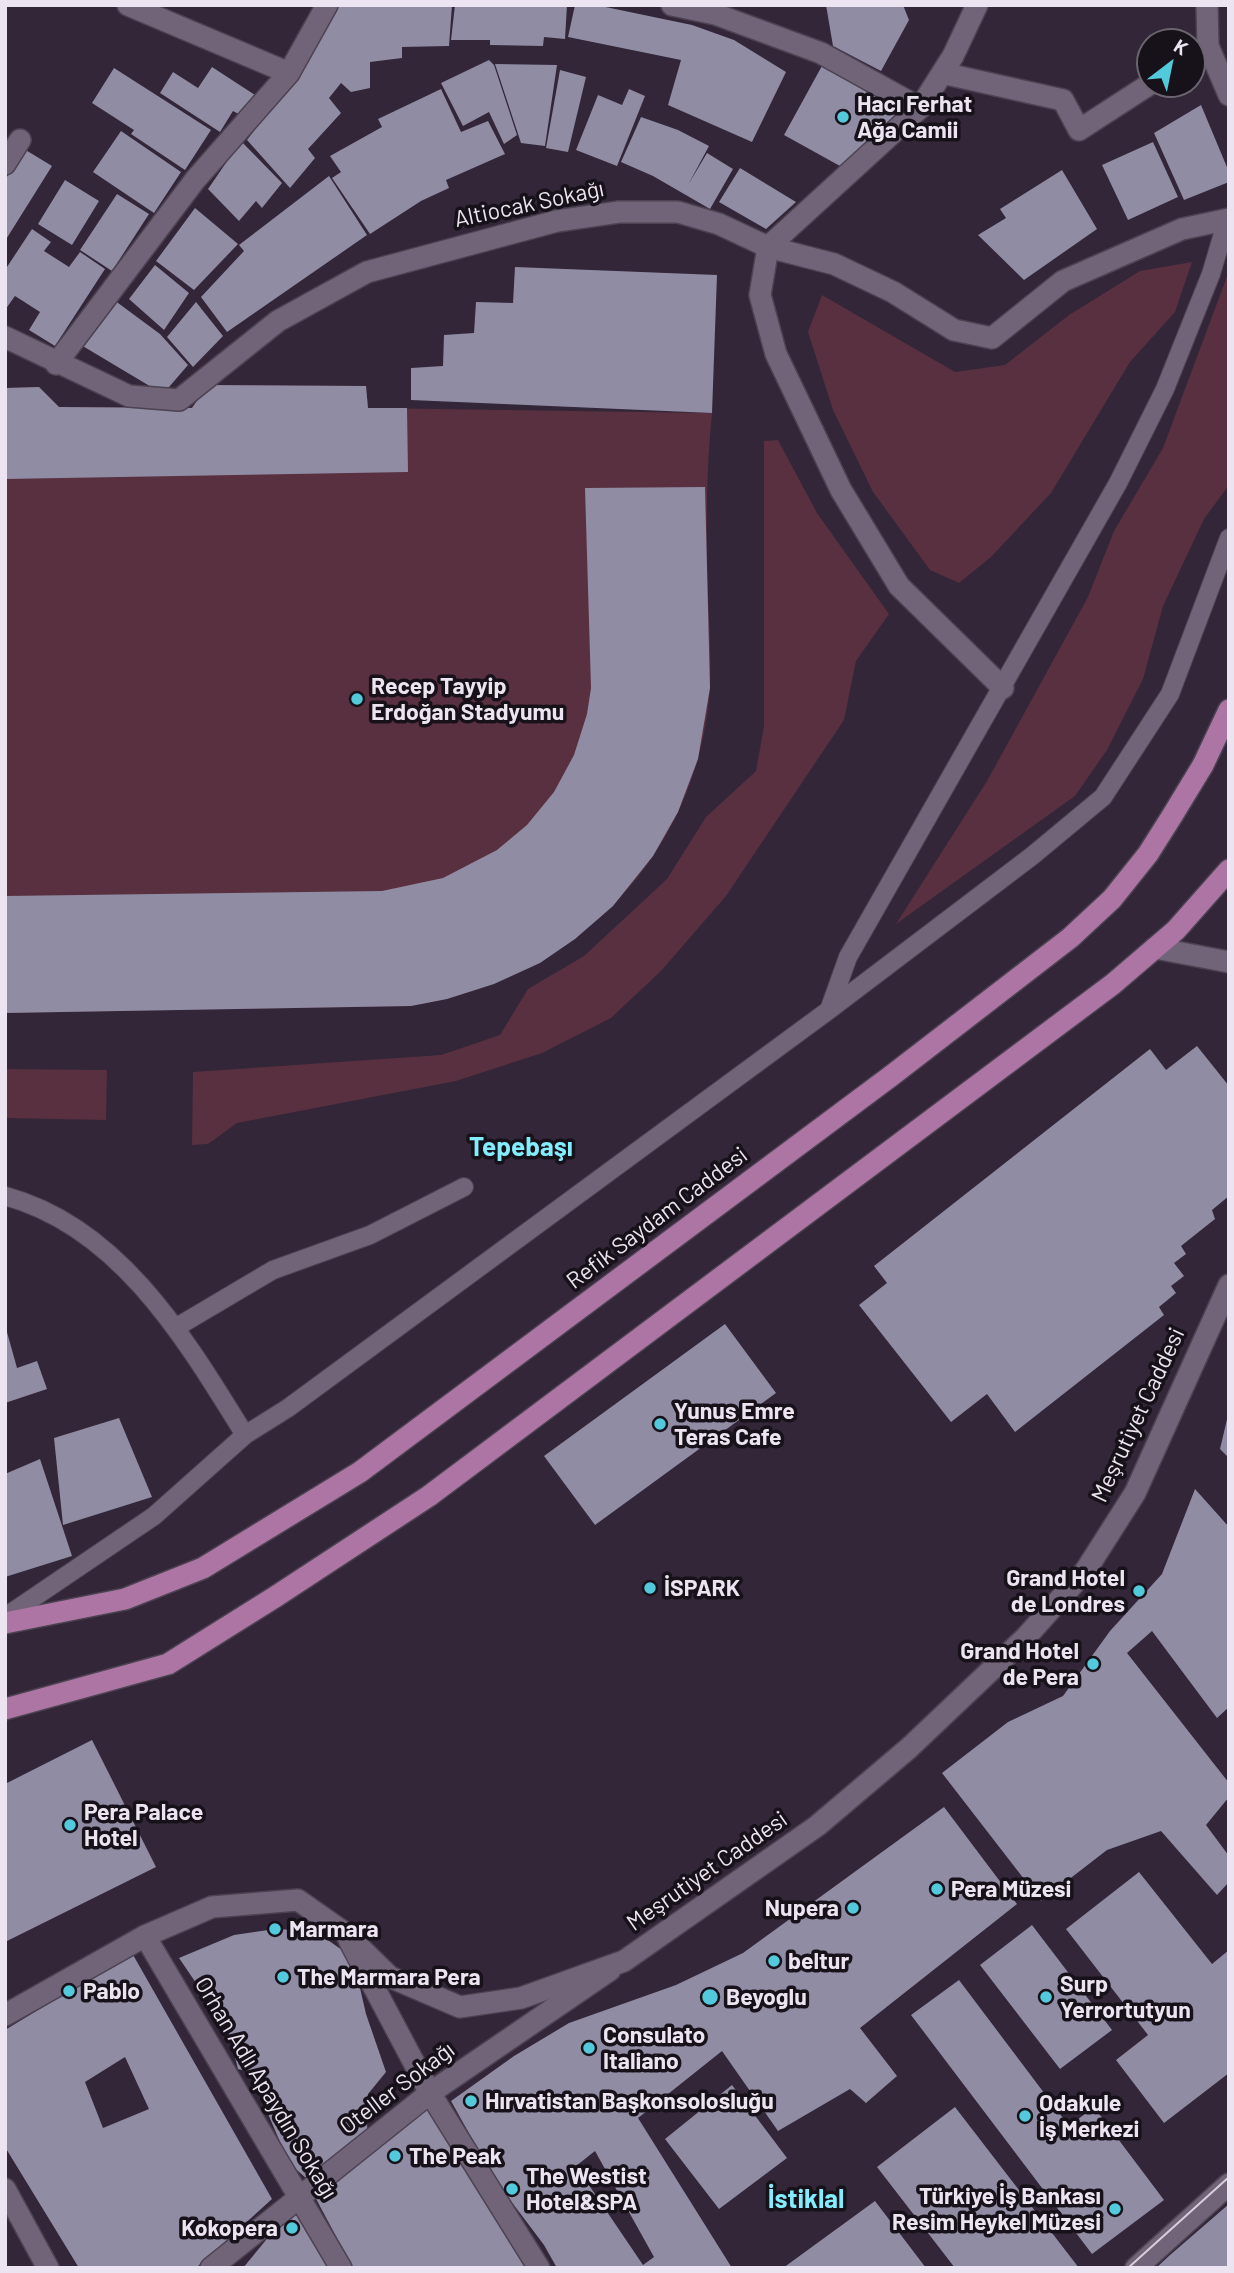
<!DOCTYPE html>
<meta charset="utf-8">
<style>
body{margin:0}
#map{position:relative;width:1234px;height:2273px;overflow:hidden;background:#322638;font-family:Barlow,sans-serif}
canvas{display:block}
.frame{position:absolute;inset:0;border:7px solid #ece4f0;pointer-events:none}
.north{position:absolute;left:1136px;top:28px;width:70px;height:70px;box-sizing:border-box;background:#171119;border:2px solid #6c656f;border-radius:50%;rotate:32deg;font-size:19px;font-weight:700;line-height:28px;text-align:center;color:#ece4f0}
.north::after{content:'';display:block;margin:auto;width:24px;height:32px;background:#53cadc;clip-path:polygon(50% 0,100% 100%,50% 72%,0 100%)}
</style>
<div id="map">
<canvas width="1234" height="2273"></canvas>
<div class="frame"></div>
<div class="north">K</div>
</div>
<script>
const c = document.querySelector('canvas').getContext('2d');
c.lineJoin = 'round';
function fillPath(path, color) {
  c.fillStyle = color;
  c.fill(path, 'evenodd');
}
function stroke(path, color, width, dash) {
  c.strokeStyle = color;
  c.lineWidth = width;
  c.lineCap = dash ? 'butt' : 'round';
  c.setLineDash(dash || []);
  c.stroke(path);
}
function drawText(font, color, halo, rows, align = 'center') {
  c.font = font + ' Barlow,sans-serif';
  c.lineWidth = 7;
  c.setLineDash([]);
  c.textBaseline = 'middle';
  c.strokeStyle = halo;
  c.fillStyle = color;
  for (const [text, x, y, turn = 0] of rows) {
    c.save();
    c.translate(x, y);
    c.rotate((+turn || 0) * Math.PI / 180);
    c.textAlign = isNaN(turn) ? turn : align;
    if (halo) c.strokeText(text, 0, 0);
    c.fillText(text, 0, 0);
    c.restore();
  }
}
fillPath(new Path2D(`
 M1192,262L1175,312L1130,362L1051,493L991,557L959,583L930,570L873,492L833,410L808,332L822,295L955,372L1005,365L1069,315L1140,271Z
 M1229,271V485L1204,519L1163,606L1143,679L1107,750L1075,796L896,924L987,781L1088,597L1114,531L1163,448Z
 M208,385L366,386L368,408L712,413C706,473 706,532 708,593C709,631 713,671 708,709C687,868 567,981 411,1006L5,1013V388L39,387L59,407L191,408Z
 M778,440L817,513L889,614L856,661L844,720L726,896L662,970L611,1018L542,1053L456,1081L237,1123L208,1144L192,1145L193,1072L441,1055L500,1035L528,989L584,956L667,879L706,817L756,771L764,726V441Z
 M5,1069L107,1070L106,1120L5,1118Z`), '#58303f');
fillPath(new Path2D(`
 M339,5H452L449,46L402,47V58L370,62V88L351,92L341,83L329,98L341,113L308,149L315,158L290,188L247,140L310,57Z
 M455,5H567L565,39L544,37L543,46L490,45V40H451Z
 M575,5H596L692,25L734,40L786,72L752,142L668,105L681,60L568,37Z
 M826,5H903L909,20L881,71L833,46Z
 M489,60L494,65L517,135L504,144L489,112L463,126L441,83Z
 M495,64L557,65L545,146L521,143Z
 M823,64L899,106L883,135L873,129L849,171L784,135Z
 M212,67L255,95L242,116L233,111L220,132L160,93L173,72L198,88Z
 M114,68L211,130L185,170L131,134L134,130L92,103Z
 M560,70L586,77L568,152L546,148Z
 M441,89L461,132L488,121L505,154L446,180L449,188L421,201L370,234L332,178L341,172L330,156L382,127L378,119Z
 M629,89L645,96L617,166L576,150L598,95L622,105Z
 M1201,105L1229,172V182L1184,200L1154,133Z
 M641,117L678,130L709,146L688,185L707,153L733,169L710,209L653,176L621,162Z
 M121,131L181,172L154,213L93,172Z
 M241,141L282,183L262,208L256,201L239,221L208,189Z
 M1153,142L1178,197L1128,220L1102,165Z
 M24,149L52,166L5,241V180Z
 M740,168L796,202L766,229L719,202Z
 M1062,170L1097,229L1024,280L978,235L1006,218L1000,209Z
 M329,176L367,235L227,332L201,297L244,251L239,245Z
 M65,180L99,201L72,245L38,224Z
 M117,194L149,214L112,271L80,250Z
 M195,208L238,244L194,290L156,261Z
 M32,229L51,242L44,251L69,267L80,252L105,269L55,346L29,330L40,312L15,296L5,310V270Z
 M155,265L189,293L164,330L129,299Z
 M515,267L717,275L712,413L411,400V368L443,366L444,335L474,333L476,302L513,303Z
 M114,300L160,334L188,365L163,394L81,345Z
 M196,302L223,336L193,367L167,337Z
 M208,385L366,386L368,408H407L408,472L5,479V388L39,387L59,407L192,408Z
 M705,487L710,688L698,759L678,812L653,856L613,906L575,939L540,963L494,984L447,999L411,1006L5,1013V896L382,891L443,878L497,850L527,825L554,792L574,755L587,714L591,688L585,488Z
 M1197,1046L1229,1086V1196L1212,1210L1215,1219L1181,1246L1186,1254L1174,1263L1184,1276L1171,1286L1176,1293L1159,1307L1164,1315L1015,1432L987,1394L951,1422L859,1305L887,1283L874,1266L1150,1049L1166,1070Z
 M725,1324L776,1393L595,1525L544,1456Z
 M5,1325L17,1368L37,1361L47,1389L5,1403Z
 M1228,1415H1229V1458L1220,1449Z
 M119,1418L152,1497L63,1525L54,1438Z
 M40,1459L72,1556L5,1577V1474Z
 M1195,1489L1229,1527V1707L1217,1718L1152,1631L1127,1653L1229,1783V1797L1206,1825L1229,1856V1882L1217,1895L1161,1831L1107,1850L1041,1901L942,1773L1008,1722L1063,1696L1110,1631L1162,1574Z
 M92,1740L156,1867L5,1942V1784Z
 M944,1807L1017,1904L860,2028L897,2076L866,2103L850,2089L778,2131L722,2051L638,2118L732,2268H557L544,2245L495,2180L451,2101L514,2056L569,2023L676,1985L743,1953ZM595,2151L654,2257L643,2265L576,2166Z
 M1139,1872L1212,1964L1229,1950V2073L1164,2123L1116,2060L1148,2035L1066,1929Z
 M1032,1925L1112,2030L1060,2069L980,1965Z
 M275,1929L315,1931L342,1950L355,1966L366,2014L386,2072L368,2094L367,2133L307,2179L289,2163L260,2095L261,2075L238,2069L228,2030L179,1958L234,1935Z
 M132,1953L272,2199L196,2268H79L5,2147V2030ZM125,2057L149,2109L103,2128L85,2082Z
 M959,1980L1069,2126L1094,2107L1164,2200L1092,2254L911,2015Z
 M732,2085L787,2158L719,2209L665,2139Z
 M955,2107L1079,2268H955L877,2167Z
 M427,2108L528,2268H353L315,2197Z
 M875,2201L926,2268H783Z
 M1229,2204V2268H1156L1170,2255Z
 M294,2208L332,2268H243L275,2229Z`), '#908ca4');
const service = new Path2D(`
 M829,1010L848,957L1118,483L1165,389L1211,274L1227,220
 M5,1196C120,1227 186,1340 245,1435
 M175,1328L273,1270L370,1235L464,1187
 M5,1617L154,1516L245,1435L288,1408L829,1010L1032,856L1103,797L1170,694L1229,538`);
const pedestrian = new Path2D(`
 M1136,2268L1229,2184`);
const minor = new Path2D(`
 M128,5L289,73
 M672,5L715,14L821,53L920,108
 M977,5L953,56L920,108L768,247L760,295L776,354L841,490L899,586L1003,688
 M1207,5L1208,46L1229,95
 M942,73L1063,100L1079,130L1150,84
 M5,164L20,140
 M5,337L129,396L179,400L278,321L367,272L557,221L619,212H678L719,224L768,247L834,264L893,292L954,330L992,338L1063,281L1182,229L1229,219
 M56,364L195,180L289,73L327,5
 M1155,948L1229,962
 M145,1936L341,2268
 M349,1940L430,2093L539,2268
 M5,2189L48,2268
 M211,2268L430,2093L610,1970`);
const tertiary = new Path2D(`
 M5,2015L145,1936L212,1907L298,1900L345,1933L390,1977L460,2007L521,1998L624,1961L817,1826L909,1748L1026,1637L1086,1570L1135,1493L1229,1285`);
const primary = new Path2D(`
 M5,1623L125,1599L203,1568L360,1472L891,1076L1070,938L1112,899L1148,854L1172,816L1203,765L1229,710
 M5,1709L168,1664L275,1597L429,1496L1113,984L1176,930L1229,870`);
stroke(service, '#4c4251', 20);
stroke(pedestrian, '#4c4251', 24);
stroke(minor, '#4c4251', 24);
stroke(tertiary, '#4c4251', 24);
stroke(primary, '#4c4251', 24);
stroke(service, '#716478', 18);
stroke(pedestrian, '#716478', 21);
stroke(minor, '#716478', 21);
stroke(tertiary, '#716478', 21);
stroke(primary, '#ac75a4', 21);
stroke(new Path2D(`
 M1128,2268L1229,2177`), '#d8cfdc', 2);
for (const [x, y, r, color] of [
 [843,117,7,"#53cadc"],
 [357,699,7,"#53cadc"],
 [660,1424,7,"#53cadc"],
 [650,1588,7,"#53cadc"],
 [1139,1591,7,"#53cadc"],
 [1093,1664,7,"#53cadc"],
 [70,1825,7,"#53cadc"],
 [937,1889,7,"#53cadc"],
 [853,1908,7,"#53cadc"],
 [275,1929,7,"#53cadc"],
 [774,1961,7,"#53cadc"],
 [283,1977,7,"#53cadc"],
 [69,1991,7,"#53cadc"],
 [710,1997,9,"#53cadc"],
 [1046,1997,7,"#53cadc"],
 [589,2048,7,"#53cadc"],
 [471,2101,7,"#53cadc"],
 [1025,2116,7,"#53cadc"],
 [395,2156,7,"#53cadc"],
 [512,2189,7,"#53cadc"],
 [1115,2209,7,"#53cadc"],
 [292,2228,7,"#53cadc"]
]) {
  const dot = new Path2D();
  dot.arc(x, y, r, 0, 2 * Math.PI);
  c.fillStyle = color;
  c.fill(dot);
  stroke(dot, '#171119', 2.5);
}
drawText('bold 23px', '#ece4f0', '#171119', [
 ["Hacı Ferhat",857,104],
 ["Ağa Camii",857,130],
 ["Recep Tayyip",371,686],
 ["Erdoğan Stadyumu",371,712],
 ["Yunus Emre",674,1411],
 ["Teras Cafe",674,1437],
 ["Grand Hotel",1125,1578,"right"],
 ["de Londres",1125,1604,"right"],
 ["İSPARK",664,1588],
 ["Grand Hotel",1079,1651,"right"],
 ["de Pera",1079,1677,"right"],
 ["Pera Palace",84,1812],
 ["Hotel",84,1838],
 ["Pera Müzesi",951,1889],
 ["Nupera",839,1908,"right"],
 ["Marmara",289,1929],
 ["beltur",788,1961],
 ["The Marmara Pera",297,1977],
 ["Surp",1060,1984],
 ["Yerrortutyun",1060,2010],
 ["Pablo",83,1991],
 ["Beyoglu",726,1997],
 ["Consulato",603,2035],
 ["Italiano",603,2061],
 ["Hırvatistan Başkonsolosluğu",485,2101],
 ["Odakule",1039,2103],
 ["İş Merkezi",1039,2129],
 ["The Peak",409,2156],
 ["The Westist",526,2176],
 ["Hotel&SPA",526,2202],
 ["Türkiye İş Bankası",1101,2196,"right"],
 ["Resim Heykel Müzesi",1101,2222,"right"],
 ["Kokopera",278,2228,"right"]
], 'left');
drawText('23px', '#ece4f0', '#171119', [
 ["Altiocak Sokağı",529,204,-12],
 ["Refik Saydam Caddesi",657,1218,-37],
 ["Meşrutiyet Caddesi",1138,1415,-65],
 ["Meşrutiyet Caddesi",707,1871,-35],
 ["Orhan Adlı Apaydın Sokağı",266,2088,59],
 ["Oteller Sokağı",397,2088,-37]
]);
drawText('bold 26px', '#83ecfd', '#171119', [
 ["Tepebaşı",521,1147],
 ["İstiklal",806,2199]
]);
</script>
